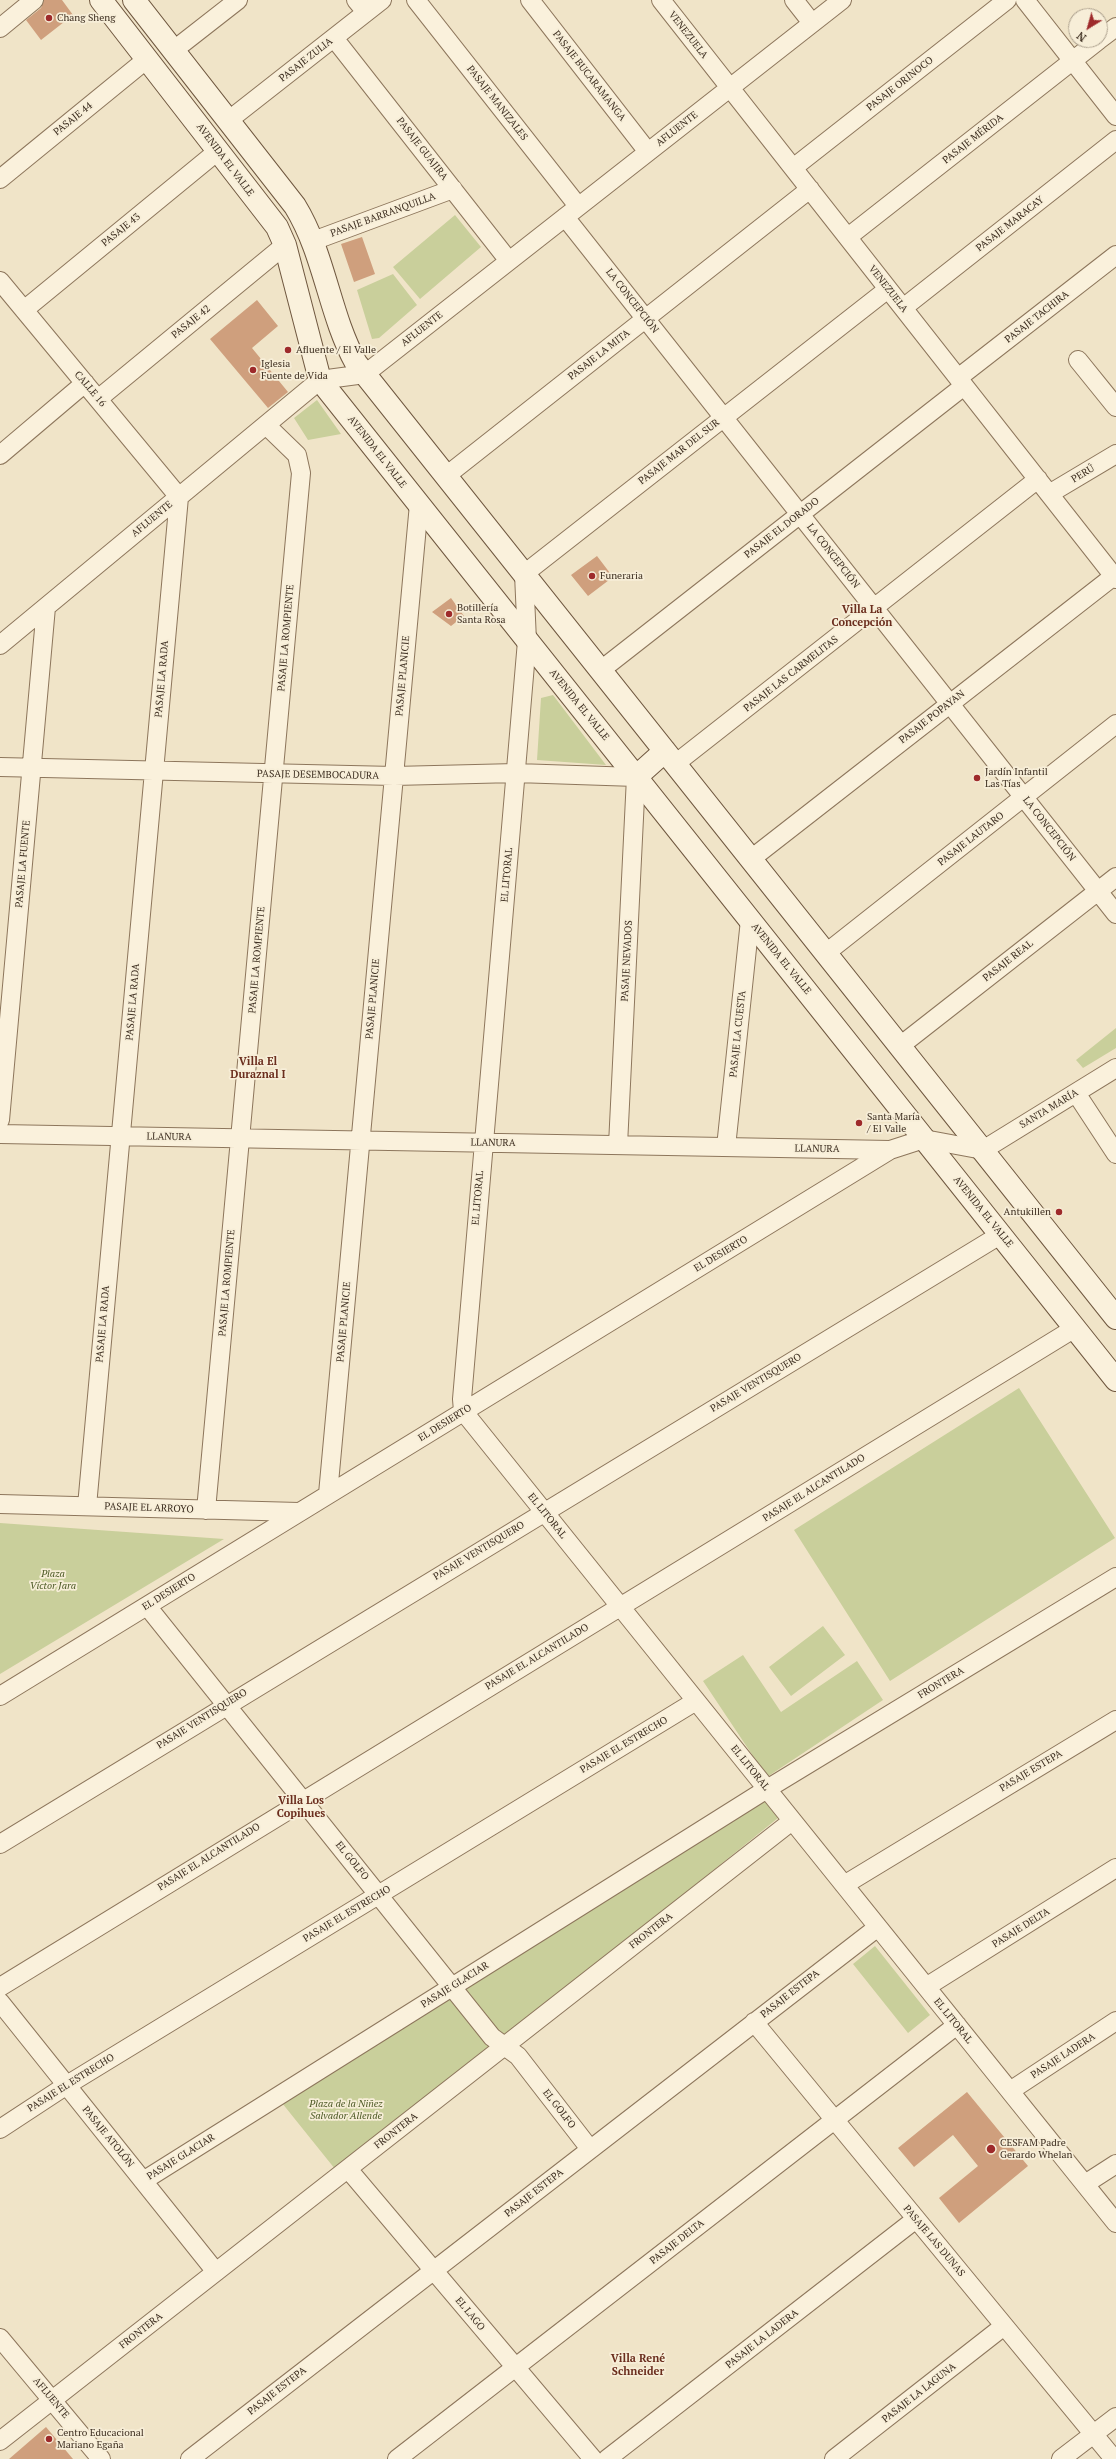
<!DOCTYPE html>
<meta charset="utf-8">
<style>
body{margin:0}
#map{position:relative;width:1116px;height:2459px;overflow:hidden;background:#f0e4c8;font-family:"PT Serif",serif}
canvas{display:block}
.north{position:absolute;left:1068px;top:8px;width:40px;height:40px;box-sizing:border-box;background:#f7eed8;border:1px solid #ada18e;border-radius:50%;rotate:217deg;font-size:11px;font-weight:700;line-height:16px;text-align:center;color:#3d2e20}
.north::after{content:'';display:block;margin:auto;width:14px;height:18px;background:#9e2a2b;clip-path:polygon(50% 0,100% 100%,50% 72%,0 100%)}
</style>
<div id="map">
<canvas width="1116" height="2459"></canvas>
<div class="north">N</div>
</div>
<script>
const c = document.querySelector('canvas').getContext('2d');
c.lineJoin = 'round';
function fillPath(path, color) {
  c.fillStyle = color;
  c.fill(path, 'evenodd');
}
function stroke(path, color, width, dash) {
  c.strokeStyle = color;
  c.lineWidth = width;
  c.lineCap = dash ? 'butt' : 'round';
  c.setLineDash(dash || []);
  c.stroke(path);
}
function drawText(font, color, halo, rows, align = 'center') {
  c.font = font + ' "PT Serif",serif';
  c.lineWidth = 3.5;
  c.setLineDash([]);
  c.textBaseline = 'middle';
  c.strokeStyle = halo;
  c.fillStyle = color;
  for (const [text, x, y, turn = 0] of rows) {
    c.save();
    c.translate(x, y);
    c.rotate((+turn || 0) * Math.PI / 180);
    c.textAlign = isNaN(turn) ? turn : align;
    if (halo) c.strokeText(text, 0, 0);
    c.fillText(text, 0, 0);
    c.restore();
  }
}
fillPath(new Path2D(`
 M455,215L481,247L420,299L393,267Z
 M393,274L417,305L379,338L372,339L357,290Z
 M317,400L341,434L308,440L294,418Z
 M553,695L606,765L537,760L541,698Z
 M1116,1028V1048L1083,1068L1076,1060Z
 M1019,1388L1115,1538L890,1681L794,1530Z
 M0,1523L224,1539L0,1674Z
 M823,1626L845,1655L791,1696L769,1667Z
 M743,1655L781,1712L857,1661L883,1700L767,1777L703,1681Z
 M763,1799L778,1818L512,2033L335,2169L282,2103Z
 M875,1946L930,2015L908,2033L853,1964Z`), '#c9cf9b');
fillPath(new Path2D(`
 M44,0H62L73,15L41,40L26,20L41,8Z
 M362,237L375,274L354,282L341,244Z
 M257,300L278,326L252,348L288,392L268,408L210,339Z
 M597,556L613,577L588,596L571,575Z
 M451,598L464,616L451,626L432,612Z
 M967,2092L1028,2166L959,2223L939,2198L978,2166L953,2135L914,2167L898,2148Z
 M46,2427L73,2459H9Z`), '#cf9f7d');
const street = new Path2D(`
 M356,0L366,12
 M416,0L578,206
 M530,0L648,152
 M661,0L1116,579
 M794,0L812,23
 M1025,0L1116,116
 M0,28L34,0
 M334,38L509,261
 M1100,39L1116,27
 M174,50L238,0
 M229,120L382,0
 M793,168L1007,0
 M0,179L147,59
 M565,217L1116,914
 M848,237L1099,40
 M313,241L453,189
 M0,281L179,497L87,1506
 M888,289L524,574L527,641L462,1399L463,1411L1116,2223
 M903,308L1116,140
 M24,310L219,150
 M1078,360L1116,407
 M958,378L1116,255
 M98,399L285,245
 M0,455L85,383
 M446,476L810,189
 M1049,494L1116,454
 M0,645L320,380L365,374L842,0
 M601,670L964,386
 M675,764L1038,479
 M0,767L394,776L516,773L636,777L618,1145
 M751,859L1114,576
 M826,953L1116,724
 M900,1046L1116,877
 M1076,1093L1116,1154
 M0,1120L46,607
 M0,1134L890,1150L924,1139L983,1150L1116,1068
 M726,1147L750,920
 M328,1494L419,504
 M0,1504L299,1512
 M206,1510L301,473L297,455L266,425
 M147,1606L492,2037L518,2056L590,2149
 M0,1696L890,1150
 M0,1844L1000,1235
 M844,1885L1116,1720
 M0,1987C357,1765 717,1548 1075,1328
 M926,1987L1116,1868
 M0,2002L216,2272
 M754,2022L1114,2459
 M1010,2091L1116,2021
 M0,2129L67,2085L696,1701
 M348,2169L593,2459
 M143,2181L767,1789L1116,1577
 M1085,2184L1116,2164
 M0,2338L101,2459
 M0,2441L792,1821
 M190,2459L878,1927
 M397,2459L957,2025
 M607,2459L916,2219
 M834,2459L1004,2326
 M1061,2459L1116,2417`);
const secondary = new Path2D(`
 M101,0L277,227L285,245L320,380L1116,1380
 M134,0L295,206C325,255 329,314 356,363L1116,1318
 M636,777L665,751`);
stroke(street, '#8d765c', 20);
stroke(secondary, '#6f573f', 24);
stroke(street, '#faf1dc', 18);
stroke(secondary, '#faf1dc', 22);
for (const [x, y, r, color] of [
 [49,18,4,"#9e2a2b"],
 [288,350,4,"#9e2a2b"],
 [253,370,4,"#9e2a2b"],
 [592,576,4,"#9e2a2b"],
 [449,614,4,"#9e2a2b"],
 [977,778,4,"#9e2a2b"],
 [859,1123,4,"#9e2a2b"],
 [1059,1212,4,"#9e2a2b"],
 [991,2149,5,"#9e2a2b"],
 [49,2439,4,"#9e2a2b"]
]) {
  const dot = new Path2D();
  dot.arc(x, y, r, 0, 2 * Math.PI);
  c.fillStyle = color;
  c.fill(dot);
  stroke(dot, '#f7eed8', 1.5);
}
drawText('10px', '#3d2e20', '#f7eed8', [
 ["Chang Sheng",57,18],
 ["Afluente / El Valle",296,350],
 ["Iglesia",261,364],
 ["Fuente de Vida",261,376],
 ["Funeraria",600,576],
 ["Botillería",457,608],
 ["Santa Rosa",457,620],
 ["Jardín Infantil",985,772],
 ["Las Tías",985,784],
 ["Santa María",867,1117],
 ["/ El Valle",867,1129],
 ["Antukillen",1051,1212,"right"],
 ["CESFAM Padre",1000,2143],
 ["Gerardo Whelan",1000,2155],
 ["Centro Educacional",57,2433],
 ["Mariano Egaña",57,2445]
], 'left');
drawText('10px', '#3d2e20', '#f7eed8', [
 ["VENEZUELA",688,35,52],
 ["PASAJE ZULIA",306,60,-38],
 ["PASAJE BUCARAMANGA",589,76,52],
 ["PASAJE ORINOCO",900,84,-38],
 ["PASAJE MANIZALES",497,103,52],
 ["PASAJE 44",73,119,-39],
 ["AFLUENTE",677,129,-38],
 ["PASAJE MÉRIDA",973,139,-38],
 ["PASAJE GUAJIRA",422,149,52],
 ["AVENIDA EL VALLE",225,160,53],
 ["PASAJE BARRANQUILLA",383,215,-20],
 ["PASAJE MARACAY",1010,224,-38],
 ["PASAJE 43",121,230,-39],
 ["VENEZUELA",888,289,52],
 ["LA CONCEPCIÓN",632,301,52],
 ["PASAJE TACHIRA",1037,317,-38],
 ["PASAJE 42",191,322,-39],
 ["AFLUENTE",422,329,-38],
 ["PASAJE LA MITA",599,355,-38],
 ["CALLE 16",90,389,50],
 ["AVENIDA EL VALLE",377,452,52],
 ["PASAJE MAR DEL SUR",679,452,-38],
 ["PERÚ",1083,474,-31],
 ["AFLUENTE",152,519,-40],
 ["PASAJE EL DORADO",782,528,-38],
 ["LA CONCEPCIÓN",833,556,52],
 ["PASAJE LA ROMPIENTE",286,638,-85],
 ["PASAJE LAS CARMELITAS",791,674,-38],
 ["PASAJE PLANICIE",403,676,-85],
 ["PASAJE LA RADA",162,679,-85],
 ["AVENIDA EL VALLE",579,705,51],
 ["PASAJE POPAYAN",932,717,-38],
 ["PASAJE DESEMBOCADURA",318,775,1],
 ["LA CONCEPCIÓN",1049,829,52],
 ["PASAJE LAUTARO",971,839,-38],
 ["PASAJE LA FUENTE",23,864,-85],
 ["EL LITORAL",507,875,-85],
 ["AVENIDA EL VALLE",781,959,51],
 ["PASAJE LA ROMPIENTE",257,960,-85],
 ["PASAJE NEVADOS",627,961,-87],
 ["PASAJE REAL",1008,961,-38],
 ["PASAJE PLANICIE",373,999,-85],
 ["PASAJE LA RADA",133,1002,-85],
 ["PASAJE LA CUESTA",738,1034,-84],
 ["SANTA MARÍA",1049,1109,-31],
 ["LLANURA",169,1137,1],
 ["LLANURA",493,1143,1],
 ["LLANURA",817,1149,1],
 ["EL LITORAL",478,1198,-85],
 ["AVENIDA EL VALLE",983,1212,51],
 ["EL DESIERTO",721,1254,-31],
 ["PASAJE LA ROMPIENTE",227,1283,-85],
 ["PASAJE PLANICIE",344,1322,-85],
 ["PASAJE LA RADA",103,1324,-85],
 ["PASAJE VENTISQUERO",756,1383,-31],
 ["EL DESIERTO",445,1423,-32],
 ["PASAJE EL ALCANTILADO",814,1488,-32],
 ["PASAJE EL ARROYO",149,1508,2],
 ["EL LITORAL",547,1516,51],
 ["PASAJE VENTISQUERO",479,1551,-31],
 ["EL DESIERTO",169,1592,-32],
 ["PASAJE EL ALCANTILADO",537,1657,-31],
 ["FRONTERA",941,1683,-31],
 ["PASAJE VENTISQUERO",202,1719,-32],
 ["PASAJE EL ESTRECHO",624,1745,-31],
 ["EL LITORAL",750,1768,51],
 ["PASAJE ESTEPA",1031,1771,-31],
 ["PASAJE EL ALCANTILADO",209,1857,-32],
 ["EL GOLFO",352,1861,51],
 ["PASAJE EL ESTRECHO",347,1914,-31],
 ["PASAJE DELTA",1021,1928,-32],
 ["FRONTERA",651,1931,-38],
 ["PASAJE GLACIAR",455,1985,-32],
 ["PASAJE ESTEPA",790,1994,-38],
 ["EL LITORAL",953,2021,51],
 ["PASAJE LADERA",1063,2056,-33],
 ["PASAJE EL ESTRECHO",71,2083,-32],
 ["EL GOLFO",559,2109,52],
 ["FRONTERA",396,2131,-38],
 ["PASAJE ATOLÓN",108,2137,51],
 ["PASAJE GLACIAR",181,2157,-32],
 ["PASAJE ESTEPA",534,2193,-38],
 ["PASAJE LAS DUNAS",934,2241,50],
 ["PASAJE DELTA",677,2242,-38],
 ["EL LAGO",470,2314,50],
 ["FRONTERA",141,2331,-38],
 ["PASAJE LA LADERA",762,2339,-38],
 ["PASAJE ESTEPA",277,2391,-38],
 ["PASAJE LA LAGUNA",919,2393,-38],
 ["AFLUENTE",51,2398,50]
]);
drawText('italic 10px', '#4d5a26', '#f7eed8', [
 ["Plaza",53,1574],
 ["Víctor Jara",53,1586],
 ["Plaza de la Niñez",346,2104],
 ["Salvador Allende",346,2116]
]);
drawText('bold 11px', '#6b2e1e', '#f7eed8', [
 ["Villa La",862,610],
 ["Concepción",862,623],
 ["Villa El",258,1062],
 ["Duraznal I",258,1075],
 ["Villa Los",301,1801],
 ["Copihues",301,1814],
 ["Villa René",638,2359],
 ["Schneider",638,2372]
]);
</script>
